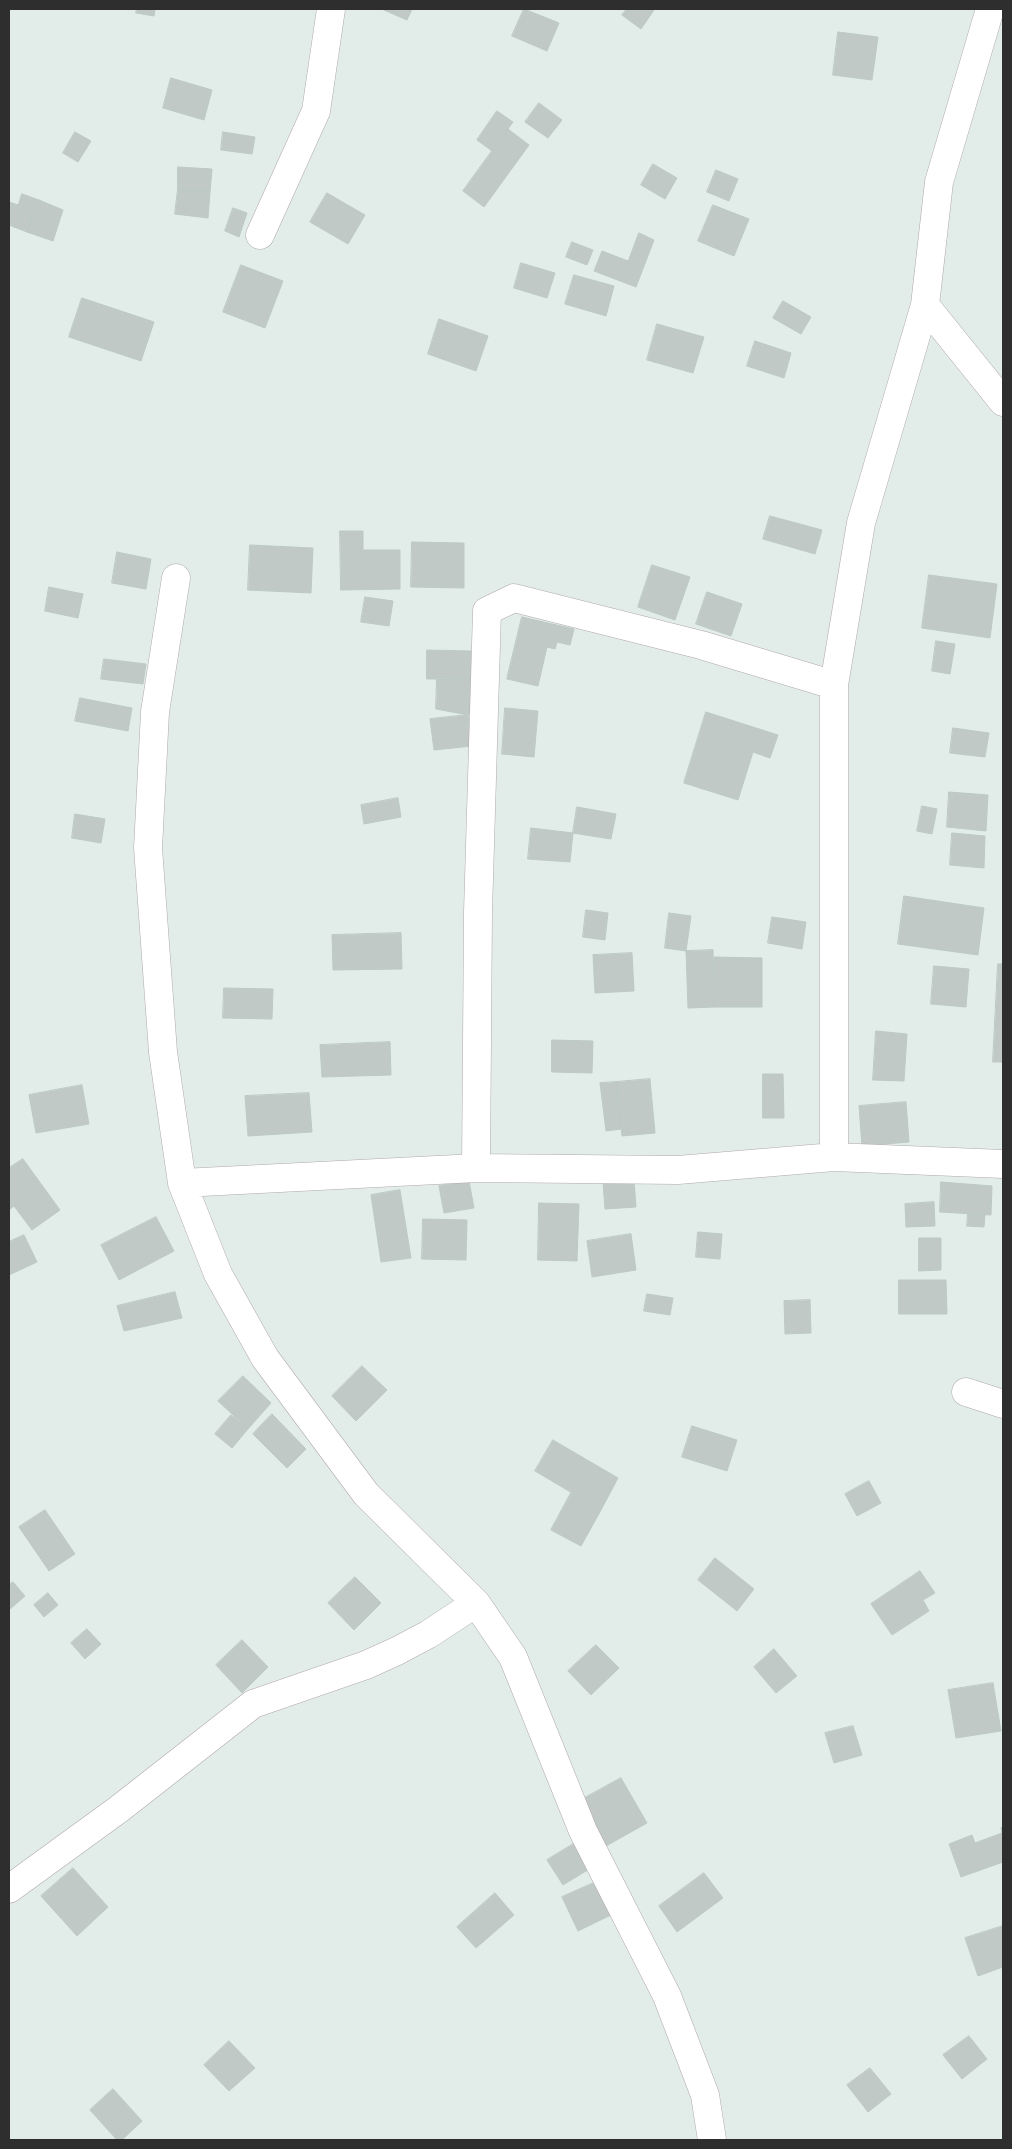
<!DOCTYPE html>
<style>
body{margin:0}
#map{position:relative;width:1012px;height:2149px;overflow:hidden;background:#e2edea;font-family:Karla,sans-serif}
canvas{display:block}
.frame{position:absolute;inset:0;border:10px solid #2e2e2e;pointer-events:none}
</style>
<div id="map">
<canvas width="1012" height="2149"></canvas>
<div class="frame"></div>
</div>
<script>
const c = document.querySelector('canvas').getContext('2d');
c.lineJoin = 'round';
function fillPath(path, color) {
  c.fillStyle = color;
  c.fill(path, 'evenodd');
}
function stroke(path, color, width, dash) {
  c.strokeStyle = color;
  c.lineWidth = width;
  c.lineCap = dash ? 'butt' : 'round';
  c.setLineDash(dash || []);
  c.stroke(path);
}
const building = new Path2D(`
 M137,9H155L154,16L136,13Z
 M385,9H412L407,20L384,10Z
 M524,9L559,23L547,51L512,36Z
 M627,9H652L654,10L641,29L622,15Z
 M838,32L878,37L872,80L833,75Z
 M171,78L212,90L204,120L163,108Z
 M539,103L562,120L548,138L525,122Z
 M497,111L513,122L492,151L477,140Z
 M508,129L529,145L484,207L463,191Z
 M75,132L91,141L78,162L63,153Z
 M223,132L255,137L252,154L221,150Z
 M653,164L677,178L665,199L641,185Z
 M178,167L212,169L210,192L178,189Z
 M716,170L738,179L729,201L707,192Z
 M178,189L210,192L208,218L175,214Z
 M327,193L365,215L348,244L310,222Z
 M22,194L39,200L27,232L9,225V202L18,205Z
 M39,200L63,210L53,241L27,232Z
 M713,205L749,219L734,256L698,241Z
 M233,208L247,213L239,237L225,231Z
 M639,233L654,240L636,287L594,271L602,251L628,261Z
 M572,242L593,250L587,265L566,257Z
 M521,263L555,273L547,298L514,288Z
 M241,265L283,281L265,328L223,312Z
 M574,275L614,286L606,316L565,304Z
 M82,298L154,322L141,361L69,337Z
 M783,301L811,317L801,334L773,318Z
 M439,319L488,336L476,371L428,354Z
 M657,324L704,337L693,373L647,360Z
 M755,341L791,353L784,378L747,366Z
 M770,516L822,530L815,554L763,539Z
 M340,531H363V550H400V589L341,590Z
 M412,542L464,543V588L411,587Z
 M250,545L313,548L311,593L248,590Z
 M117,552L151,559L146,589L112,583Z
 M652,565L690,577L675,620L638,607Z
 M929,575L997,584L990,638L922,628Z
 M49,587L83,594L78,618L45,611Z
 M707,592L742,604L731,636L696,624Z
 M365,597L393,601L389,626L361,622Z
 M522,617L574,629L570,645L557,642L555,649L547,647L538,686L507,679Z
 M936,641L955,644L950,674L932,671Z
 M427,650L471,651V679H427Z
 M104,659L146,664L143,684L101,679Z
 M437,678L471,679V711L468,715L436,709Z
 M80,698L132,708L128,731L75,721Z
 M505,708L538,711L534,757L502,754Z
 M706,712L778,735L770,758L753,752L738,800L684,783Z
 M468,715L472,746L434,750L430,719Z
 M953,728L989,733L985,757L950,753Z
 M949,792L988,795L986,831L947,827Z
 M398,798L401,817L364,824L361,805Z
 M922,806L937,809L932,834L917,831Z
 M577,807L616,814L611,839L573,833Z
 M75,814L105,819L101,843L72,838Z
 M531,828L573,833L570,862L528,859Z
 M952,833L985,836L984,868L950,865Z
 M904,896L984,908L978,955L898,944Z
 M586,910L608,913L605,940L583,937Z
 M669,913L691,916L686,951L665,948Z
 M772,917L806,922L802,949L768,943Z
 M401,933L402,969L333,970L332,935Z
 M713,950L715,1007L688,1008L686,951Z
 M632,953L634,991L595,993L593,955Z
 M715,957L762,958V1007H715Z
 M998,964H1003V1062H993Z
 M934,966L969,969L966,1007L931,1004Z
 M224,988L273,989L272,1019L223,1018Z
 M876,1031L907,1034L904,1081L873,1080Z
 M552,1040L593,1041L592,1073L552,1072Z
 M390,1042L391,1075L322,1077L320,1045Z
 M763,1074H783L784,1118H763Z
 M650,1079L655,1133L622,1136L616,1082Z
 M616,1082L621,1129L606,1131L600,1083Z
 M82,1085L89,1124L36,1133L29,1095Z
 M309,1093L312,1132L248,1136L245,1096Z
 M906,1102L909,1142L862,1146L859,1106Z
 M23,1159L60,1210L32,1230L14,1206L9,1210V1168Z
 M634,1180L636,1207L605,1209L603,1182Z
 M469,1181L474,1208L444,1213L439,1186Z
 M941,1182L992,1186L991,1215L940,1212Z
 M400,1190L411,1258L381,1262L371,1195Z
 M934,1202L935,1226L906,1227L905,1204Z
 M539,1203L579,1204L577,1261L538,1260Z
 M968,1214H985L984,1227L967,1226Z
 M156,1217L174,1251L119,1280L101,1245Z
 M423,1219L467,1220L466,1260L422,1259Z
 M698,1232L722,1234L720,1259L696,1257Z
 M631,1234L636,1270L592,1277L587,1241Z
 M24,1235L37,1262L9,1275V1242Z
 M919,1238H941V1270L919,1271Z
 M899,1280H946L947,1314H899Z
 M175,1292L182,1318L124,1331L117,1306Z
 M647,1294L673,1298L670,1315L644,1311Z
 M810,1300L811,1333L785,1334L784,1301Z
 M362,1366L387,1390L356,1421L332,1396Z
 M243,1376L271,1403L248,1429L218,1401Z
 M272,1414L306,1449L287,1468L253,1434Z
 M231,1415L248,1429L232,1448L215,1434Z
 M692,1426L737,1440L727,1471L682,1457Z
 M553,1440L618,1478L601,1510L535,1471Z
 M869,1481L881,1503L857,1516L845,1494Z
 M571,1493L601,1510L581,1546L551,1530Z
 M45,1510L75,1554L49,1571L19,1527Z
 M715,1558L754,1589L737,1611L698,1580Z
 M920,1571L935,1593L923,1600L929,1611L892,1635L871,1604Z
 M355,1577L381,1603L354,1630L328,1603Z
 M13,1582L25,1596L9,1610V1585Z
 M48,1593L58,1605L44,1617L34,1605Z
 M87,1629L101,1644L85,1659L71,1643Z
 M242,1640L268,1667L242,1693L216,1665Z
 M596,1645L619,1668L591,1695L568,1671Z
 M774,1649L797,1676L776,1693L754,1667Z
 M993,1683L1001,1731L956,1738L948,1690Z
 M853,1726L862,1755L834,1763L825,1733Z
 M621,1778L647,1823L606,1846L581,1800Z
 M1003,1827V1862L961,1877L949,1844L972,1835L975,1843L1002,1833L1001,1828Z
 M575,1843L591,1868L563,1885L547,1860Z
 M73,1868L108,1907L77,1936L41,1896Z
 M704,1873L723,1898L677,1932L659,1906Z
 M596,1882L611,1915L578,1931L562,1897Z
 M495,1893L514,1915L476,1948L457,1927Z
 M1003,1926V1967L978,1976L965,1938Z
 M969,2036L987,2059L962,2079L943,2055Z
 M229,2041L255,2068L229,2091L204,2065Z
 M870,2068L891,2094L868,2112L847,2085Z
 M113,2089L142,2121L122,2140H117L90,2110Z`);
fillPath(building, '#c1c9c7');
stroke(building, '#bbc9c6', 1);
const minor = new Path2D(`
 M990,9L939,182L925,305L1003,402
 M260,235L316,111L331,9
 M176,578L155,712L148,848L163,1052L182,1183L218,1274L265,1358L366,1494L476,1603L513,1657L583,1831L667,1996L705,2095L712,2140
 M834,1157V685L861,523L925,305
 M476,1168L478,912L487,611L514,598L701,645L834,685
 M182,1183L476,1168L678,1170L834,1157L1003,1164
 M966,1392L1003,1404
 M9,1889L119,1809L253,1704L366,1665L397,1651L429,1634L476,1603`);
stroke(minor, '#b1a8a8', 29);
stroke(minor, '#fff', 28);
</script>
